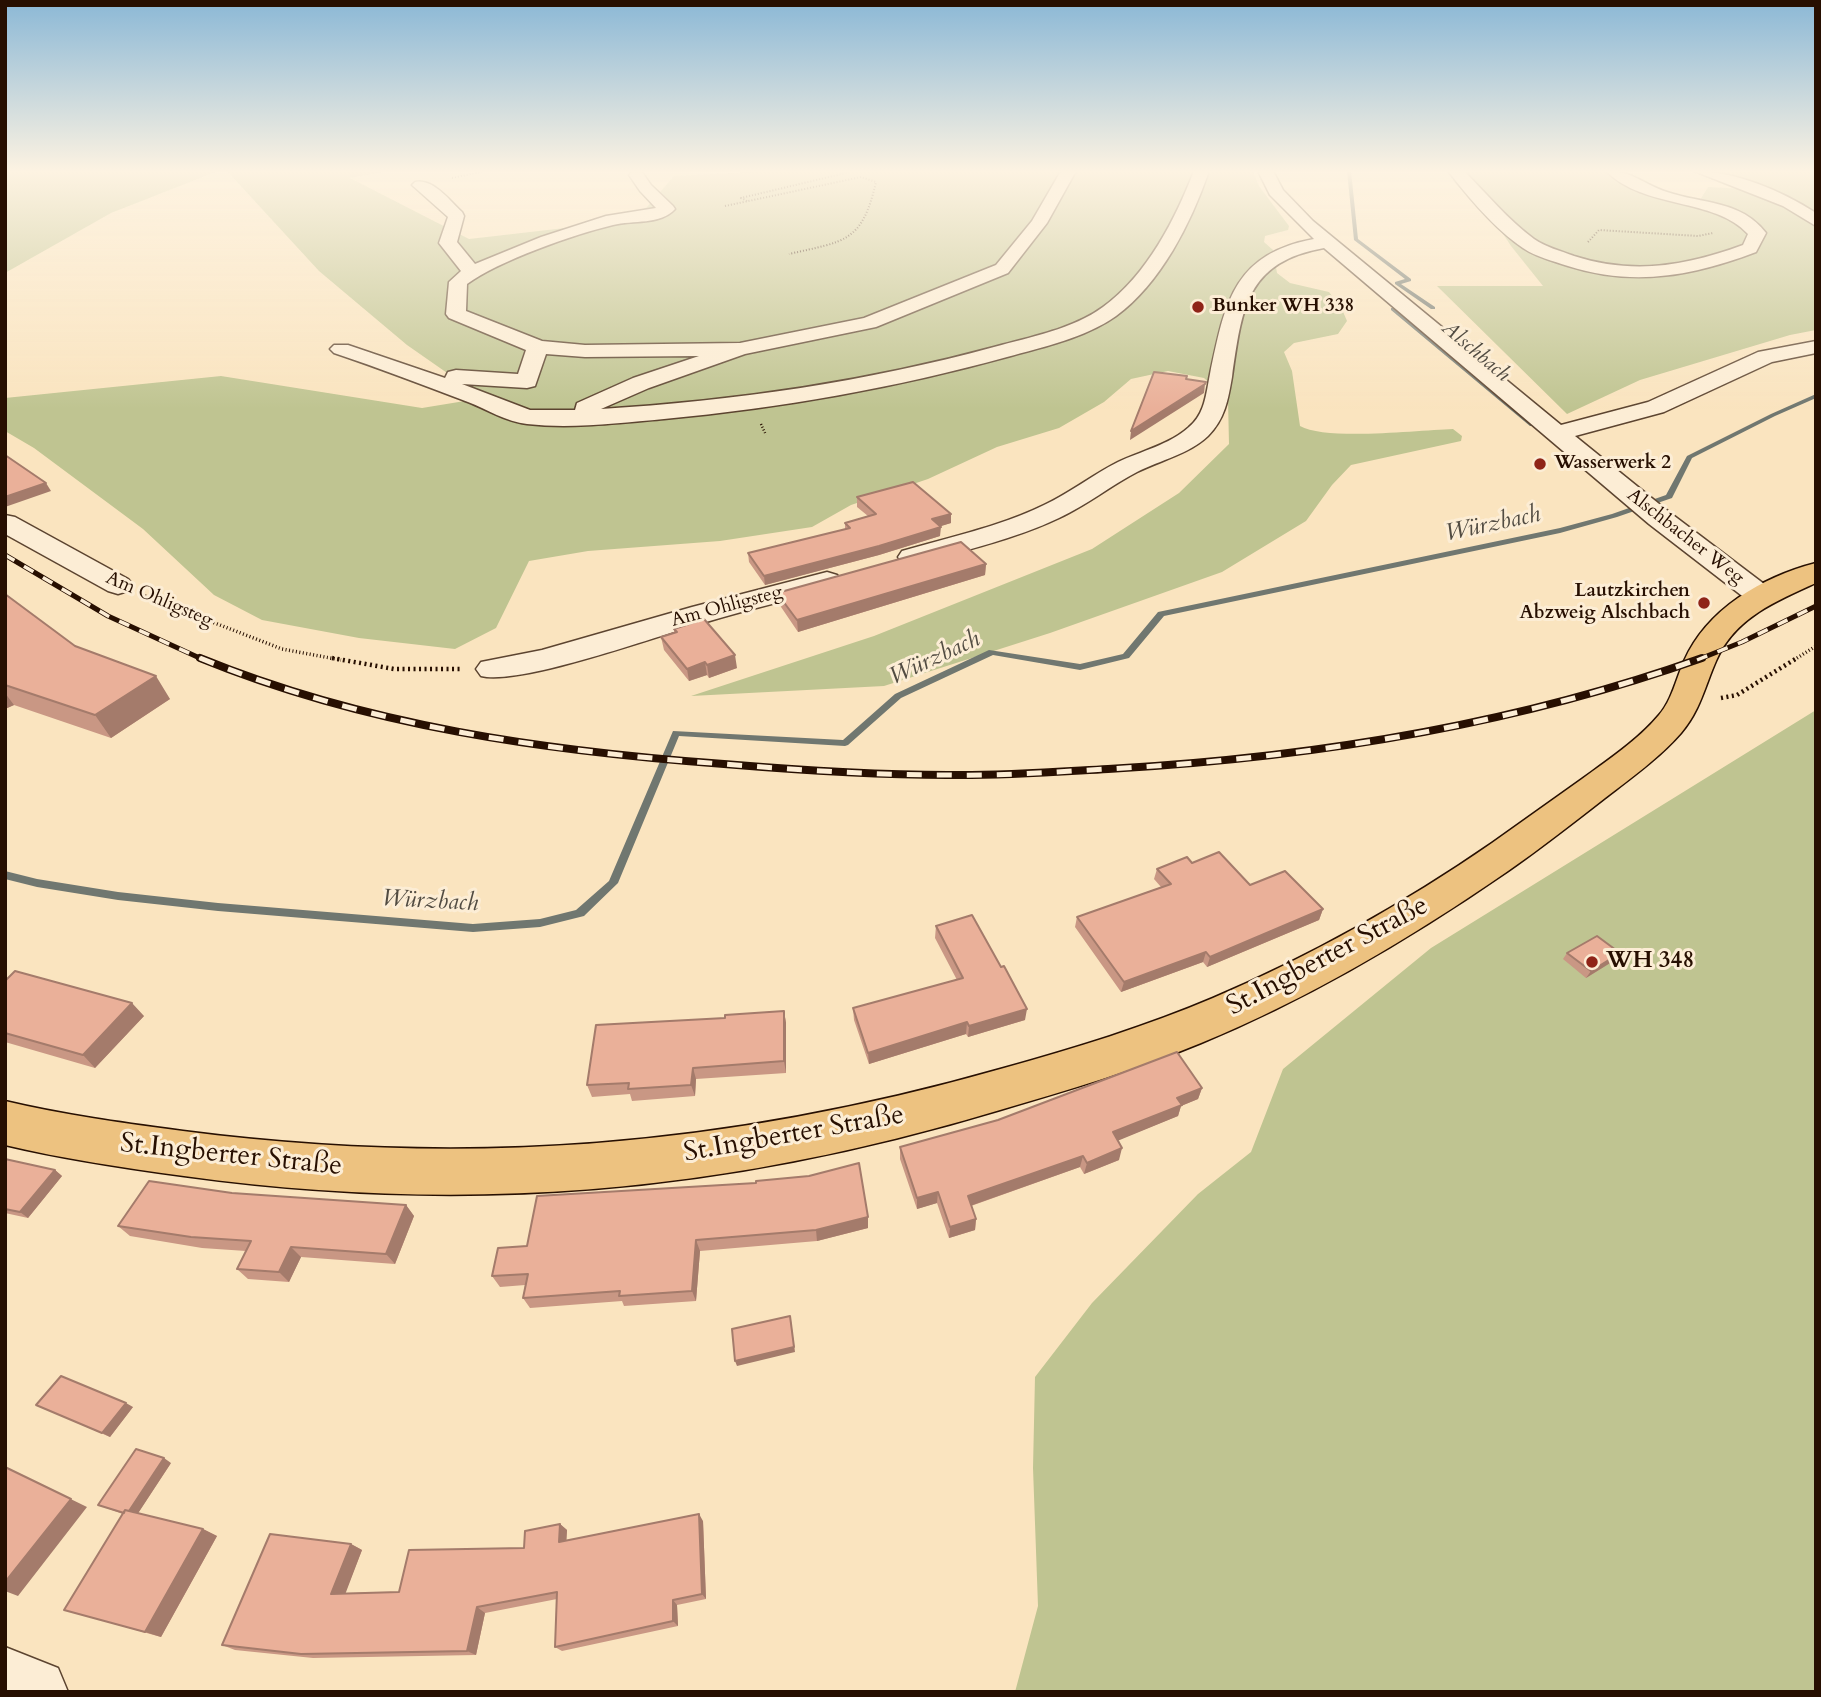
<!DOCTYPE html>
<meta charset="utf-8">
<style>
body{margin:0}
#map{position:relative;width:1821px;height:1697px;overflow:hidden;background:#fae4bf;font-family:Cardo,serif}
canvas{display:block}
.frame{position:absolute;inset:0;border:7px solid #270f01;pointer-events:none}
</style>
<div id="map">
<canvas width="1821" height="1697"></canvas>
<div class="frame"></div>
</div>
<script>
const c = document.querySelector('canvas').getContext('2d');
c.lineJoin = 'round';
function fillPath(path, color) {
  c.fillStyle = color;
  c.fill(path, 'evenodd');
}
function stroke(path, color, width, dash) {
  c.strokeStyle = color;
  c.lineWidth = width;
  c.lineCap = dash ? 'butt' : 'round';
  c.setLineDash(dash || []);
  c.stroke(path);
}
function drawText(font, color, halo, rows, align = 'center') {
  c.font = font + ' Cardo,serif';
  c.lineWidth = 6;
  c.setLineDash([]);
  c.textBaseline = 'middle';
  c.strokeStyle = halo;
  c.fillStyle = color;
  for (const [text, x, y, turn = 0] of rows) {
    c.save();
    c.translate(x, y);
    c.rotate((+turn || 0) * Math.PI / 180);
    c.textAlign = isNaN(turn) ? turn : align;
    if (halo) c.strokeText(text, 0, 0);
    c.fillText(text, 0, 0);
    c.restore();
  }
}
fillPath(new Path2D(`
 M5,171H218L111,213L5,273Z
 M227,171H389L350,178L469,239L617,222L647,207L674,176L773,171H1253L1259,186L1289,226L1288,230L1265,236L1264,242L1273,250L1277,273L1290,283L1329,292L1341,307L1347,321L1338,334L1294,343L1284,352L1292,371L1300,426C1326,441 1419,430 1453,429L1462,436L1461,441L1351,465L1332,485L1306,521L1222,572L1050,633L884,686L691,696L874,636L1092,549L1179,493L1229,444L1228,400L1204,378L1168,371L1131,379L1104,402L1059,428L997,447L928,479L851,505L812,527L720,541L588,551L529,561L496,628L455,649L359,638L262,620L214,595L143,529L34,448L5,431V398L221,376L422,408L483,398L407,345L319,271Z
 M1462,171H1605L1658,197L1700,200L1708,187L1745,189L1755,185L1710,171H1816V330L1790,335L1640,380L1567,414L1437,286H1543L1511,246Z
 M1816,710V1692H1015L1038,1606L1033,1468L1035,1377L1092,1303L1198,1194L1251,1152L1283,1069L1431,948Z`), '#bfc491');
fillPath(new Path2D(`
 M1347,171H1351L1358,239L1411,279V281L1401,284L1435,307V309H1431L1395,284V282L1405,279L1354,240Z
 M1391,308H1395L1534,424V426H1530L1391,310Z
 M1816,394V398L1775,416L1692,458L1672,498L1617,517L1560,533L1164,616L1129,658L1080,670L993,655L901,698L848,745L845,746L679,736L618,883L584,916L540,927L473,932L218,911L118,900L37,887L5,879V871L37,879L118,892L218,903L473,924L540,919L576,910L609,881L673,731L843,740L895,694L989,650L1080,664L1123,654L1158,612L1560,528L1612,514L1666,495L1687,456L1771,414Z`), '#707770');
const minor = new Path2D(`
 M633,171L642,172L651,185L673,206L675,209C661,225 633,220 613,225C575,234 498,261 467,284L466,311L542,341L585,345L740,343L864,318L996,265L1032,221L1061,171H1076L1047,223L1008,273L876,327L745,354L649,388L601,409C734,401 865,382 994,347C1030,337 1073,329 1103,307C1147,275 1175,220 1194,171H1209C1191,223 1161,283 1116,316C1085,338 1043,347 1007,357C895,388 781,408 664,419C620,423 571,429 527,424C507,422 486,409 468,402C423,385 379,368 334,353L330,349L334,345H348L445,378L448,372L456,370L518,374L526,350L449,318L446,314L449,282L461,271L439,243L448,217L412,185L415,182C433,178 450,201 462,212L464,216L457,242L475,264L541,237L606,216L656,208L640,191L629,175ZM546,354L585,357L699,356L633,378L577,403L575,410H530L462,384L527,388L535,386Z
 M1258,171H1273L1283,190L1313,221L1561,425L1648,402L1758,352L1816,341V353L1772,362L1664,412L1575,436L1669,512L1772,590L1776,596L1772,602L1761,605L1750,602L1649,524L1324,248C1246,262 1242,308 1232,377C1228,400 1225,419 1208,436C1189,454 1161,460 1137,472C1110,486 1087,505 1059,518C1015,539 968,549 922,563L912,566L902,563L898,557L902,551C950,537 999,527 1044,505C1070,493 1092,475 1118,462C1141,451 1169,445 1189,427C1205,414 1206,394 1210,374C1225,303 1233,254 1314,239L1270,195Z
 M1448,171H1464C1487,194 1508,220 1534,239C1545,247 1561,251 1574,256C1633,275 1686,266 1743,245L1748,234C1714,197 1645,210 1606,171C1634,171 1642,184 1667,192C1702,204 1741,200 1766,233L1756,252C1693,276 1634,287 1568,266C1553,261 1536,257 1523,248C1495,229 1469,198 1448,171Z
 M1694,171C1735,171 1782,191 1816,213V226L1783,206Z
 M5,515L15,517L128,579L133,585L128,591L118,594L108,591L5,534Z
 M827,572L837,575L842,581L837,587C796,598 754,608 713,620C665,633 522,686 481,676L476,669L481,662L542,650L692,607Z
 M5,1647L58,1668L68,1692H5Z`);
const major = new Path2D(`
 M1816,563V583C1776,601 1734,618 1716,661C1705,686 1700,711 1681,733C1659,758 1631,778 1605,798C1573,823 1541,848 1508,871C1411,938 1310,998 1201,1043C1136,1070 1068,1090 1000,1110C725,1193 469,1215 184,1176C124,1168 64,1159 5,1145V1101C64,1115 123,1123 183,1131C469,1168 727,1147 1004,1068C1075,1048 1145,1027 1213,998C1311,956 1405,903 1492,843C1522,822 1552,800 1582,779C1608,760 1638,740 1659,715C1672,700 1676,679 1684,661C1707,609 1762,577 1816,563Z`);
stroke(minor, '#5c4430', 3);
stroke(major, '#270f01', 3);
stroke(new Path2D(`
 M452,178L485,171
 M747,201L741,198L854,171
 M725,206L861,177L876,182C862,243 845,241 789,254
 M1588,242L1599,230L1698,236L1713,233`), '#270f01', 2, [1, 2]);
stroke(new Path2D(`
 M761,424L766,435`), '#270f01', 2.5, [1, 2]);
stroke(new Path2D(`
 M145,596L282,649L341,660
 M1794,660L1816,646`), '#270f01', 3.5, [1, 2.5]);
stroke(new Path2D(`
 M332,658L394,669H460
 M1721,698L1737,695L1797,658`), '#270f01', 4.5, [2, 3.5]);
fillPath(minor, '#fcedd5');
fillPath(major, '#edc280');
const railFar1 = new Path2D(`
 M5,555L108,616L204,660
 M1697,660L1742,642L1816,606`);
const rail = new Path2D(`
 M200,658C367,726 545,751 724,764C798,770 872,775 947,775C1000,776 1054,772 1108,769C1309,758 1511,726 1702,658`);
stroke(railFar1, '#270f01', 5);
stroke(rail, '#270f01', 8);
stroke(railFar1, '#fcedd5', 3.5, [11]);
stroke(rail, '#fcedd5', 5, [15]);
fillPath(new Path2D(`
 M857,497L951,523L940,526V536L879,555L765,585L749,562L748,553L845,529V523L868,516L857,507Z
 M986,564L985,575L798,632L779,604L777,593Z
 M5,594L75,646L170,699L111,738L14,705L5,709Z
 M674,629L737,668L709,678L707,675L689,681L664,650L661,637L674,633Z
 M1192,863L1250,885L1323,909L1319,920L1207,967L1203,962L1121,992L1075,927L1077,917L1161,887L1154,879L1157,869Z
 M936,926L1025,1020L968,1037L966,1034L869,1064L854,1020L853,1008L957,980L935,938Z
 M1567,953H1620L1615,960L1586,978L1563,959Z
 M5,981L144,1016L95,1068L5,1042Z
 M784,1011L786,1023V1073L696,1079L695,1096L632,1101L630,1094L592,1097L587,1085L725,1018Z
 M1202,1088L1198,1099L1181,1106L1178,1116L1118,1140L1119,1160L1084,1174L1080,1167L971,1206L976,1219L975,1230L949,1238L937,1203L917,1209L900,1159V1147Z
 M5,1159L55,1170L62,1176L28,1218L5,1213Z
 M232,1193L406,1205L414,1216L395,1264L301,1257L289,1282L248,1279L237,1269L246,1251L202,1248L130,1236L118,1226Z
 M868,1217V1228L817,1241L700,1251L696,1301L624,1306L622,1301L530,1308L523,1298L525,1285L500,1287L492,1276L498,1248Z
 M36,1405L133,1407L110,1437Z
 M171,1463L138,1513L203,1529L217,1536L161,1637L64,1610L123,1514L98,1505Z
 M703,1521L706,1599L677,1605L678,1626L562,1651L555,1647L557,1599L485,1613L476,1655L313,1658L235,1650L222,1645L351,1544L362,1550L345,1593L399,1592L524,1548L560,1524L567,1530L566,1541Z`), '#c99784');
fillPath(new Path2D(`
 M1205,384L1204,393L1130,440L1131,431Z
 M46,483L51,491L5,507V497Z
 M951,514V523L932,529V519Z
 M941,527L940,536L879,555L765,585L764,576Z
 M986,564L985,575L798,632L797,620Z
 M735,655L737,668L709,678L707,665Z
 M705,662L707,675L689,681L687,669Z
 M156,676L170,699L111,738L95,715Z
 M5,693L14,705L5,709Z
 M1323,909L1319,920L1207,967L1210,957Z
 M1206,952L1203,962L1121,992L1124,982Z
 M1620,953L1615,960L1586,978L1591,971Z
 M132,1003L144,1016L95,1068L83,1055Z
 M1027,1009L1025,1020L968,1037L969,1026Z
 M784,1011L786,1023V1073L784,1061Z
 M967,1022L966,1034L869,1064L868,1053Z
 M693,1068L696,1079L695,1096L691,1085Z
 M1202,1088L1198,1099L1181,1106L1178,1116L1110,1144L1113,1132L1177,1098Z
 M1122,1148L1119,1160L1084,1174L1087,1163Z
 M1083,1156L1080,1167L967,1207L968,1196Z
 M55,1170L62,1176L28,1218L20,1212Z
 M938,1192L937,1203L917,1209V1198Z
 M406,1205L414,1216L395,1264L386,1254Z
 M868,1217V1228L817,1241L816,1230Z
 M976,1219L975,1230L949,1238L950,1227Z
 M696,1240L700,1251L696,1301L692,1291Z
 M291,1247L301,1257L289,1282L279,1272Z
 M791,1321L795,1352L737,1366L735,1361Z
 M126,1403L133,1407L110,1437L102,1433Z
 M164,1458L171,1463L135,1518L127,1514Z
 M5,1467L87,1507L18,1596L5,1591Z
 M699,1514L703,1521L706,1599L702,1594Z
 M560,1524L567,1530L566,1549L559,1542Z
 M203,1529L217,1536L161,1637L145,1632Z
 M351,1544L362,1550L343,1600L331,1594Z
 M673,1600L677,1605L678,1626L673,1621Z
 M477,1607L485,1613L476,1655L467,1651Z`), '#a47b6b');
const building = new Path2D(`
 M1154,372L1187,376L1186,379L1206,382L1205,384L1131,431Z
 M5,455L46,483L5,497Z
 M913,482L951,514L932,519L941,527L879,546L764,576L748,553L850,528L845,523L876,514L857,497Z
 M961,542L986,564L797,620L777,593Z
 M5,594L75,646L156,676L95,715L5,685Z
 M704,619L735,655L707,665L705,662L687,669L661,637L677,632L674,629Z
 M1219,852L1250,885L1285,871L1323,909L1210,957L1206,952L1124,982L1077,917L1171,884L1157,869L1187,857L1192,863Z
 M972,915L1001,967L1004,966L1027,1009L969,1026L967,1022L868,1053L853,1008L963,978L936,926Z
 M1597,936L1620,953L1591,971L1567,953Z
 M15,971L132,1003L83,1055L5,1033V981Z
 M784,1011V1061L693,1068L691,1085L628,1089L629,1083L587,1085L596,1025L725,1018V1015Z
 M1177,1052L1202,1088L1177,1098L1182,1105L1113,1132L1122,1148L1087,1163L1083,1156L968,1196L976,1219L950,1227L938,1192L917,1198L900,1147L998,1120Z
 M5,1159L55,1170L20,1212L5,1209Z
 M859,1163L868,1217L816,1230L696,1240L692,1291L619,1296L620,1291L523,1298L528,1274L492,1276L498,1248L527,1246L537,1196L756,1183V1181L809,1176Z
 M149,1181L232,1193L406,1205L386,1254L291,1247L279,1272L237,1269L251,1241L191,1237L118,1226Z
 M790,1316L794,1347L735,1361L732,1329Z
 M61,1376L126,1403L102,1433L36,1405Z
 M136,1449L164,1458L129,1511L125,1510L124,1513L98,1505Z
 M5,1467L71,1499L5,1582Z
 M125,1510L203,1529L145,1632L64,1610Z
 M699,1514L702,1594L673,1600V1621L555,1647L557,1592L477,1607L467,1651L301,1654L222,1645L270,1534L351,1544L331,1594L399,1592L409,1550L524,1548L525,1531L560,1524L559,1542Z`);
fillPath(building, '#eab099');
stroke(building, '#a47b6b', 2);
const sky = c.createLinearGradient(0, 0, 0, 409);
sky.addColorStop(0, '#8bb8d6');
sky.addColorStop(0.42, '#fdf3e2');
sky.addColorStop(1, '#fdf3e200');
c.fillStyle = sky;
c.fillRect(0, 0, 1821, 409);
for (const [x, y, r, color] of [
 [1198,307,7,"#8f2418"],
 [1540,464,7,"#8f2418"],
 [1704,603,7,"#8f2418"],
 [1592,962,7,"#8f2418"]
]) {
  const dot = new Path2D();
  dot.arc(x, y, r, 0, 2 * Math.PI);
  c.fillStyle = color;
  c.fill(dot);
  stroke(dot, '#fcedd5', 2.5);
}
drawText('bold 19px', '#270f01', '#fcedd5', [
 ["Bunker WH 338",1212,307],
 ["Wasserwerk 2",1554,464],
 ["Lautzkirchen",1690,592,"right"],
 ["Abzweig Alschbach",1690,614,"right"]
], 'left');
drawText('19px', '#270f01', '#fcedd5', [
 ["Alschbacher Weg",1685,537,38],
 ["Am Ohligsteg",159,600,23],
 ["Am Ohligsteg",727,607,-15]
]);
drawText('italic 21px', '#524c42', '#fcedd5', [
 ["Alschbach",1475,352,40]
]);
drawText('bold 23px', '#270f01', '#fcedd5', [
 ["WH 348",1606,962]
], 'left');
drawText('italic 24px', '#524c42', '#fcedd5', [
 ["Würzbach",1493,525,-12],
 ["Würzbach",935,659,-25],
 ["Würzbach",430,902,3]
]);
drawText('28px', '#270f01', '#fcedd5', [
 ["St.Ingberter Straße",1328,957,-28],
 ["St.Ingberter Straße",794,1135,-10],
 ["St.Ingberter Straße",231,1156,6]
]);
</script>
